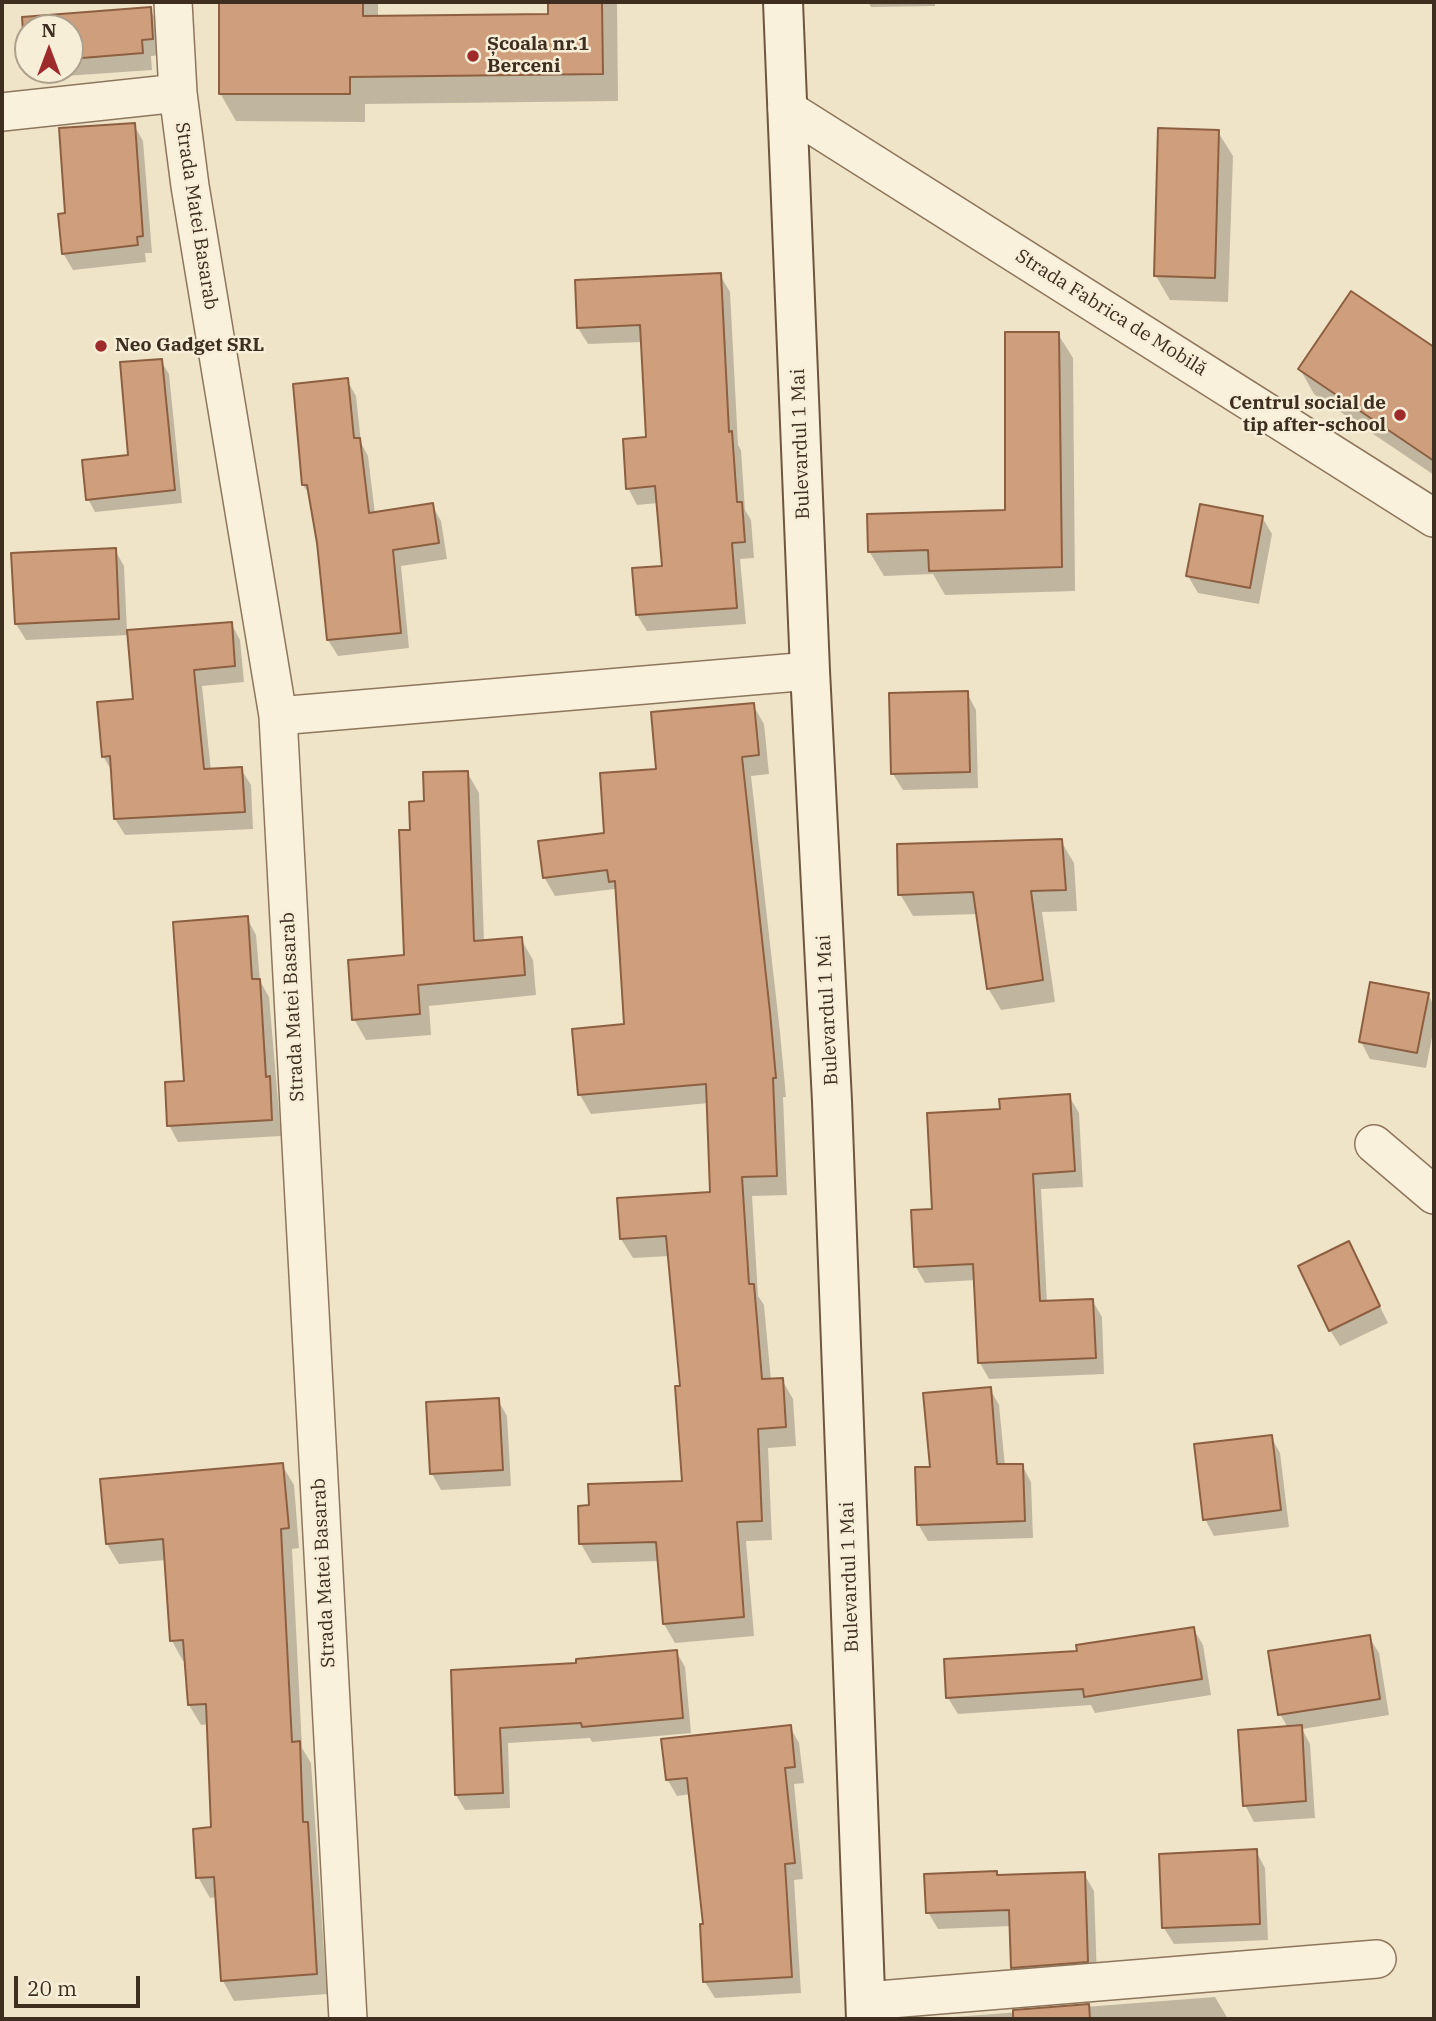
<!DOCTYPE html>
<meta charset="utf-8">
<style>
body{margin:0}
#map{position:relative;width:1436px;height:2021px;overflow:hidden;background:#f0e4c8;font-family:"IBM Plex Serif",serif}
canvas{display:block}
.frame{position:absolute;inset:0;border:4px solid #3d2e20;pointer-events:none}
.north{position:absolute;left:14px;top:14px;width:70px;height:70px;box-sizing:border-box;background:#f7eed8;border:2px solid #ada18e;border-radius:50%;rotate:0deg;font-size:19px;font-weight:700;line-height:28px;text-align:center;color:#3d2e20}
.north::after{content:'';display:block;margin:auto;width:24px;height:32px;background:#9e2a2b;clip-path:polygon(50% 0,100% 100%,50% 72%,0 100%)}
.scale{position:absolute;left:14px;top:1976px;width:126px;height:32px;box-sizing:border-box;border:4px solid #3d2e20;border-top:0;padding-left:9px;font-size:21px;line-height:24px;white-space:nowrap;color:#3d2e20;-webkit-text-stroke:5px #f7eed8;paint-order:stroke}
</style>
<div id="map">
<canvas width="1436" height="2021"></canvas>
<div class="frame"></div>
<div class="north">N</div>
<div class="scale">20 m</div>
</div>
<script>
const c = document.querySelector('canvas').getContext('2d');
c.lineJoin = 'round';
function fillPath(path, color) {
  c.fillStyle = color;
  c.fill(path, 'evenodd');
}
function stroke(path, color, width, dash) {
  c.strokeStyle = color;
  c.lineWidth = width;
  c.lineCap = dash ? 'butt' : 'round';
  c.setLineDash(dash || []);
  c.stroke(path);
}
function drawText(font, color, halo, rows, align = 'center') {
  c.font = font + ' "IBM Plex Serif",serif';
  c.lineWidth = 5;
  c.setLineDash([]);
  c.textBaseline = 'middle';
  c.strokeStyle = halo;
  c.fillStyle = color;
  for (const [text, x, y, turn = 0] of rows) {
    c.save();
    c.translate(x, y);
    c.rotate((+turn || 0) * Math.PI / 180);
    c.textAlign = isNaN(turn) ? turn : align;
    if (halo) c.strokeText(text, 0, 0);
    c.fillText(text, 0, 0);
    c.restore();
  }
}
fillPath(new Path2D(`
 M235,2H378V18L550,16V2H617L618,101L365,104V122L236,121L220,93Z
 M868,2H935V6L871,7Z
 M150,9L159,26L162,55L151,56L152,70L36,78L32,70H70V28H28L27,62L23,19Z
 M134,125L143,141L152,253H145L146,262L73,270L63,253L66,215Z
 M1218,132L1233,156L1228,302L1170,300L1156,276Z
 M720,275L730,292L738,445L741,450L745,510L751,520L754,558L740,559L746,624L647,631L637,615L663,567L658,503L637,505L628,488L648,439L642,342L588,344L578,328Z
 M1351,293L1434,349V475L1314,394L1300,369Z
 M1058,334L1073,358L1075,591L945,595L933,574L884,576L869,551L1007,512Z
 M161,361L169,374L182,503L95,512L88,499L130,457Z
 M347,380L356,396L361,443L368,456L375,514L432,505L441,521L447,559L401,566L409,648L338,656L328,640L318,542L311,497L303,485Z
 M1262,517L1272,534L1259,604L1198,593L1188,576Z
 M115,550L124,566L127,632L231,623L240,640L244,682L202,686L211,771L241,769L251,785L253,829L125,835L115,819L113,773L103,756L135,701L129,635L26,640L16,624Z
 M967,693L976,710L978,788L903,790L893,774Z
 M753,705L764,724L769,774L751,776L780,1032L786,1097H783L787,1195L752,1196L758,1296L764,1305L771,1381L782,1380L793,1399L796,1446L768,1448L772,1540L746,1541L754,1636L675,1643L664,1624L659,1561L592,1563L581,1544L683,1483L681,1388L670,1256L633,1258L621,1239L712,1194L709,1103L591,1114L580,1095L626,1026L618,894L615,889L555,896L544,877L606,834L658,771Z
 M467,772L479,793L484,942L521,939L533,960L536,995L429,1006L431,1035L366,1040L354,1019L405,957L411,831Z
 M1061,841L1074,863L1077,911L1042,912L1055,1002L1001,1010L988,988L978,914L913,916L900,894Z
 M247,918L256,935L260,981L269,997L281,1136L178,1142L169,1125Z
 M1428,994L1434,1006V1027L1426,1068L1370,1059L1361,1042Z
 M1069,1096L1079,1113L1083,1187L1041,1189L1047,1302L1092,1300L1102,1317L1104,1374L989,1379L980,1363L976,1280L925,1283L916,1267L934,1211L1002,1111Z
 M1349,1244L1388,1323L1340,1346L1330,1330Z
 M990,1389L999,1405L1005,1466L1022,1465L1031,1482L1033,1538L928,1541L918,1524L932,1468Z
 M498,1400L507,1416L511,1486L441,1490L432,1474Z
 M1271,1437L1280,1453L1289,1527L1214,1536L1205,1519Z
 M282,1465L294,1485L299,1548L292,1549L302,1748L311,1763L327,1994L234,2001L223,1981L217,1897L210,1898L198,1877L213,1829L209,1724L201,1725L189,1705L186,1661H183L172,1641L166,1560L119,1564L107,1544Z
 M1193,1628L1203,1645L1211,1695L1095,1713L1091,1705L958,1714L948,1698L1079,1652Z
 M1369,1637L1379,1653L1389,1715L1302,1729L1310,1744L1315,1818L1254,1822L1245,1805L1288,1728L1280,1714Z
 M676,1651L685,1667L691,1733L592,1742L590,1738L508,1743L510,1808L465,1810L456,1795L452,1672L578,1664Z
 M790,1727L799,1743L804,1783L794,1784L803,1879L794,1880L801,1993L715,1998L705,1982L702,1926L705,1925L690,1794L677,1796L667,1779Z
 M1256,1851L1265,1868L1268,1940L1174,1944L1164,1928Z
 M996,1873L998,1877L1084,1874L1094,1891L1097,1978L1022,1984L1013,1968L1012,1926L938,1929L928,1912Z
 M1215,1997L1228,2019H941V2018Z`), '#0003');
const building = new Path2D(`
 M219,2H363V16L548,14V2H602L603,74L350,77V94H219Z
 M151,7L153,39L142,40L143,53L70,59V28H28V62H25L22,17Z
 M135,123L143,236L137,237L138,245L62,254L58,214L65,213L59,128Z
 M1158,128L1219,130L1215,278L1154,276Z
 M721,273L729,432L732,431L737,502H742L745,542L732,543L737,608L636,615L632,568L662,566L655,486L626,489L623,439L646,437L640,325L577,328L575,280Z
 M1351,291L1434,347V461L1298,369Z
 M1005,332H1059L1062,567L929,571L928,550L868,552L867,514L1005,510Z
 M162,359L175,490L86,500L82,460L128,455L120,362Z
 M348,378L354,438H360L369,513L433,503L439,543L393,550L401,633L327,640L317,543L307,485H302L293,384Z
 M1200,504L1263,516L1250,588L1186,576Z
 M116,548L119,619L15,624L11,553Z
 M232,622L235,666L194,670L204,769L242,767L245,812L114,819L110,756L102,757L97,702L133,699L127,630Z
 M968,691L970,772L891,774L889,693Z
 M754,703L759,755L742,757L770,1012L776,1078H773L777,1176L742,1177L749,1284H754L762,1379L783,1378L786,1427L758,1429L762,1521L737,1522L744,1617L663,1624L656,1542L579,1544L578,1506L589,1505L588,1484L682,1481L675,1386H680L666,1236L620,1239L617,1198L710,1192L706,1084L578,1095L572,1029L624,1024L615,881L609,882L607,870L543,878L538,841L604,833L600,773L656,769L651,712Z
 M468,771L474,941L522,937L525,975L418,985L420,1014L352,1020L348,960L404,955L399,830H410L409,802L424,801L423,772Z
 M1062,839L1066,890L1031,891L1043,980L987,989L973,892L898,895L897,844Z
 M248,916L252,979H260L266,1077L270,1076L272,1120L167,1126L165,1082L184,1081L173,922Z
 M1370,982L1429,993L1417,1053L1359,1042Z
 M1070,1094L1075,1171L1033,1174L1040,1301L1093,1299L1096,1358L978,1363L973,1264L914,1267L911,1210L932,1209L927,1113L1000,1109L999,1099Z
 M1349,1241L1380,1306L1329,1331L1298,1266Z
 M991,1387L997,1464H1023L1025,1521L917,1525L915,1467H930L923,1393Z
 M499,1398L503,1470L430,1474L426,1402Z
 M1272,1435L1281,1510L1203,1520L1194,1444Z
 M283,1463L289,1528L281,1529L292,1742L300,1741L303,1822H308L317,1974L221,1981L214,1877L196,1878L193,1829L211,1827L206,1704L188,1705L183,1640L170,1641L163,1539L106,1544L100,1479Z
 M1194,1627L1202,1679L1084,1697L1083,1689L946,1698L944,1659L1077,1651L1076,1645Z
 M1370,1635L1380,1699L1278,1715L1268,1651Z
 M677,1650L683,1718L582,1727L581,1723L500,1728L503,1793L455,1795L451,1670L576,1663V1659Z
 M791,1725L795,1767L785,1768L795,1863L785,1864L792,1977L703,1982L700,1924H703L687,1778L666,1780L661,1739Z
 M1302,1725L1306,1801L1243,1806L1238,1730Z
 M1257,1849L1260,1924L1162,1928L1159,1854Z
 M997,1871V1875L1085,1872L1088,1962L1011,1968L1009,1910L926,1913L924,1874Z
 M1089,2004L1090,2019H1013V2010Z`);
fillPath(building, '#cf9f7d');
stroke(building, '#8d5f41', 2);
const street = new Path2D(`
 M173,2L178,93L190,186L278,716L348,2019
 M787,109L1434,518
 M2,112L178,93
 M278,716L810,671
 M1374,1144L1434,1195
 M866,2001L1377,1959`);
const secondary = new Path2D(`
 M783,2L810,671L832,1101L866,2019`);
stroke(street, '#8d765c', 40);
stroke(secondary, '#6f573f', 42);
stroke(street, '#faf1dc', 37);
stroke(secondary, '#faf1dc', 38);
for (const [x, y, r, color] of [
 [473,56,7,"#9e2a2b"],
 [101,346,7,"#9e2a2b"],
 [1400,415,7,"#9e2a2b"]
]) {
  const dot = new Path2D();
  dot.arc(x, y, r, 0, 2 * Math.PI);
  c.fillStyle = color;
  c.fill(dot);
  stroke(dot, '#f7eed8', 2.5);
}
drawText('bold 19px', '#3d2e20', '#f7eed8', [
 ["Școala nr.1",487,45],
 ["Berceni",487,67],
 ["Neo Gadget SRL",115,346],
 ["Centrul social de",1386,404,"right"],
 ["tip after-school",1386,426,"right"]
], 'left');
drawText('19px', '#3d2e20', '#f7eed8', [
 ["Strada Matei Basarab",196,216,81],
 ["Strada Fabrica de Mobilă",1111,313,32],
 ["Bulevardul 1 Mai",801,444,-92],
 ["Strada Matei Basarab",293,1007,-93],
 ["Bulevardul 1 Mai",828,1010,-93],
 ["Strada Matei Basarab",324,1573,-93],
 ["Bulevardul 1 Mai",850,1577,-92]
]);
</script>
